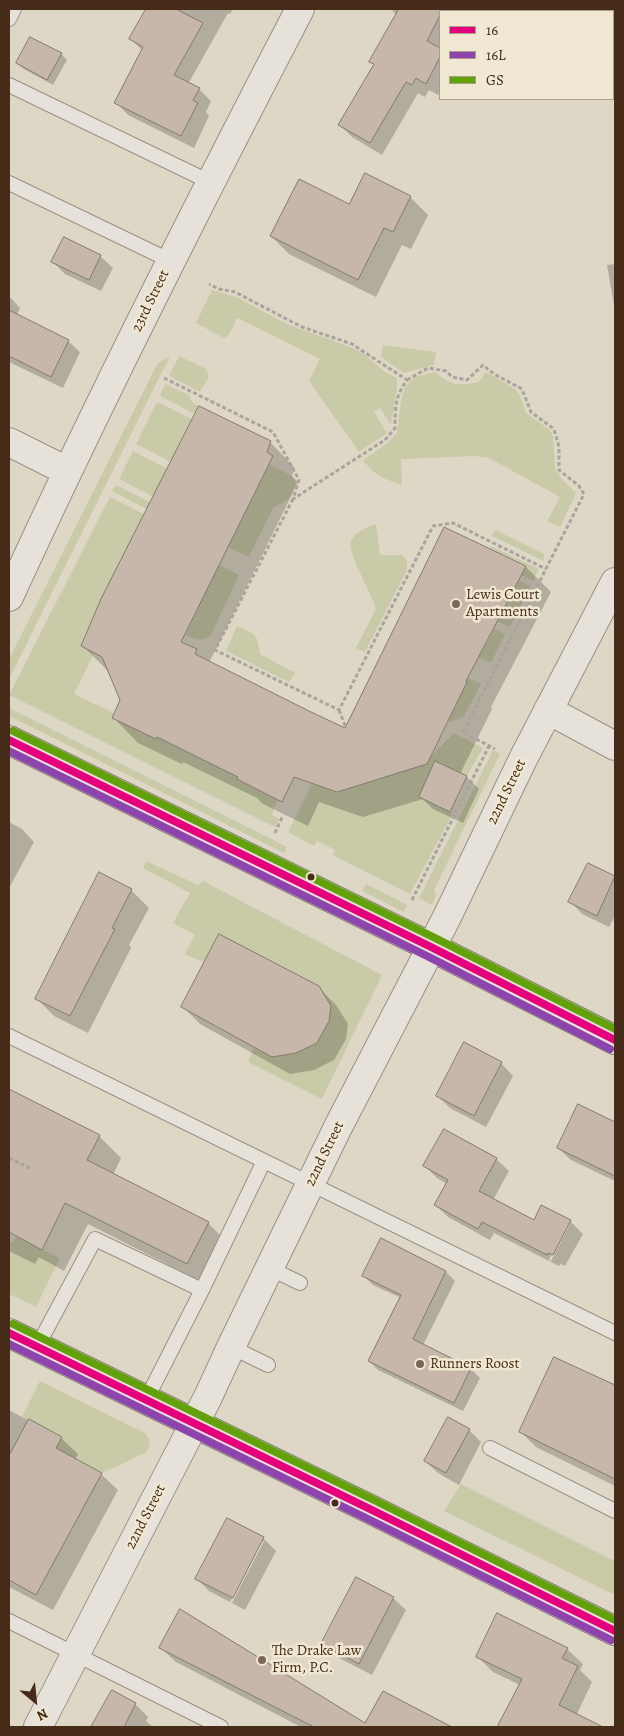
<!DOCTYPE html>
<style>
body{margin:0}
#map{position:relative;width:624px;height:1736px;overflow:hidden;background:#ded7c6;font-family:Alegreya,serif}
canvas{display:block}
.frame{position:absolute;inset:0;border:10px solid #462c18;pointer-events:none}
.legend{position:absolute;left:439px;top:10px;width:175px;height:90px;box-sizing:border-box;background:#f0e8d3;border:1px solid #ac9d88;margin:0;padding:6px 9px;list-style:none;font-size:15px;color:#462c18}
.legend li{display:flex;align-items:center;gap:10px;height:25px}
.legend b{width:25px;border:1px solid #ac9d88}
.north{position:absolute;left:10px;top:1676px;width:50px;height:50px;-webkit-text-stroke:4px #f0e8d3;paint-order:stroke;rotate:152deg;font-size:14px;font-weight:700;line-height:20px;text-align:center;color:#462c18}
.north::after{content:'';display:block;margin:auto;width:18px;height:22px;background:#462c18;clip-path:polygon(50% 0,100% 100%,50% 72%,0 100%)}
</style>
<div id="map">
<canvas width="624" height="1736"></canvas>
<div class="frame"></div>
<ul class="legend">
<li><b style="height:6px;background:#e5007d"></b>16</li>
<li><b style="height:6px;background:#8e44ad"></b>16L</li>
<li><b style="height:6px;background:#62a10c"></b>GS</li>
</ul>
<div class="north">N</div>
</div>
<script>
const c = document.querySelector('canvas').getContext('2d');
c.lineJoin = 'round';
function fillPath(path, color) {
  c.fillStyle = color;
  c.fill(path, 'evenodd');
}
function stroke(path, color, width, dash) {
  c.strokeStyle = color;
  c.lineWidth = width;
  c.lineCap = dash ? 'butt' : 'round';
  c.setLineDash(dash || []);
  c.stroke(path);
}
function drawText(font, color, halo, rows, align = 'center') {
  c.font = font + ' Alegreya,serif';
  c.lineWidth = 5;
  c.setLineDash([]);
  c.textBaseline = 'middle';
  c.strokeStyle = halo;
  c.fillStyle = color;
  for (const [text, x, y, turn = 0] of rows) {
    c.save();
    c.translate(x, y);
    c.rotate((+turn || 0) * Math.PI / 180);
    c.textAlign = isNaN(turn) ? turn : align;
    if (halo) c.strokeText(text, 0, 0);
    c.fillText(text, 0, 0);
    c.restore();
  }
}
fillPath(new Path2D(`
 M212,290L236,297L287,324L350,347L364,354L384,371L396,378C400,385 392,414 391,425L380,408L374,412L387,433L359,452L309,381L320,359L237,318L229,335L224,338L196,323Z
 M383,345L436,352L434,365L404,373L381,357Z
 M170,356L9,679V659L158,363Z
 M179,356L206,369L209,376L200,392L169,376Z
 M435,372C452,386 458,386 479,382L486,372L515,389L520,396L526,413L550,430L553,437L555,468L561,478L576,493L560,527L547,521L560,497L489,458L474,456L401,459L402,485C383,478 376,477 363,460L389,442L397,432L401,401L405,387L415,377Z
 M165,384L189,395L192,402L199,406L195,414L160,396Z
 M157,402L192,419L175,451L185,456L171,462L136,444Z
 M133,451L168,469L161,501L119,479Z
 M269,464L292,476L296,484L290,498L273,508L249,557L228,547Z
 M116,485L158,506L154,513L112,491Z
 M110,497L152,518H142L129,546L94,653L74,694L114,713L112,718L156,739L162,728L170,743L197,757L242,769L237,779L278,800L273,809L274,811L272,815L279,819L275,827L9,695Z
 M372,525H376L380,555H402L407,561V570L365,652L356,648L376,609C372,594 348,554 351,542C353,533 364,529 372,525Z
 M495,530L544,554V561L492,536Z
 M491,546L539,569L533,581L521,575L526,565L490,548Z
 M210,560L239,575L211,635C202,642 195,639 185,635L198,608L190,603Z
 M518,580L531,586L510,627L487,617L492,605L504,610Z
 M237,626C258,636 256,632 260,654L295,673L289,682L226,651Z
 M494,629L505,634L491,663L470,653L473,648L482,652Z
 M460,674L481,684L464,716L452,722L440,716L453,710L467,682L458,677Z
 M9,708L287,847L284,853L9,716Z
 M454,733L483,748L467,776L435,761L419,797L453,813L410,894L333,855L335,850L317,841L314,846L288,832L312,784L337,792L380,779L390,770L404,742L431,756Z
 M493,750L500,754L434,890L436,895L432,905L419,898Z
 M146,861L198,885L203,881L382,975L322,1099L248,1062L254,1048L272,1057L296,1053L317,1043L219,934L204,962L185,954L195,935L173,923L190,893L143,868Z
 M366,884L407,905L404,912L362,891Z
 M16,1236L60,1258L36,1307L9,1294V1241L13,1243Z
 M40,1381L143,1432C151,1439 151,1442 147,1452L102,1473L56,1448L62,1437L22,1417Z
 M461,1484L615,1561V1595L444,1511Z`), '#c9caa7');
fillPath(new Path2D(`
 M147,9H233L230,14L228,13L188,84L199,89L211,101L206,112L209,116L194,148L128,115L116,102L142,50L131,39Z
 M392,9H462L460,11H440V92L438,95L429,90L425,97L418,93L382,155L352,137L340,125L374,65L371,62L396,15L392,10Z
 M61,54L67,60L53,85L24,69L17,63Z
 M365,175L410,197L428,215L411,249L402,245L376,297L289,254L271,236L350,206Z
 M100,256L113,268L101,291L65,274L53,262Z
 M615,264V311L607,265Z
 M9,296L20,308L17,315L68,341L80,352L63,388L9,362Z
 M270,442L295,468L292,476L298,482L209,663L345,730L445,528L526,567L551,592L491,707L492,709L460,774L467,777L479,789L463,823L433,809L423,799L363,817L319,802L308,826L263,804L257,798L183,762L182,764L138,743L113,717L122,701L108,671L83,646Z
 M9,822L22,829L34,842L9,888Z
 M588,864L615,878V916L609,927L582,914L570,901Z
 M131,890L149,908L129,945L131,948L88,1033L54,1016L36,998Z
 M318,987L336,1005L348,1024L346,1039L334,1060L314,1070L290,1074L200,1024L183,1007Z
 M501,1063L513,1076L486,1127L450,1108L437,1095Z
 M11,1092L99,1136L121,1158L113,1175L208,1223L230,1245L210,1286L88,1224L64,1271L39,1257L35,1264L9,1251V1096Z
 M578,1106L615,1124V1181L571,1160L558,1148Z
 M445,1130L496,1159L509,1171L493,1200L534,1222L570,1221L583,1234L565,1266L561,1264L559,1266L494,1233L490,1240L448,1217L436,1205L447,1184L437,1178L425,1166ZM567,1224H570L551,1261L549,1260Z
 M381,1240L446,1272L455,1281L423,1345L471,1369L480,1378L463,1411L378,1370L369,1361L401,1298L373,1285L364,1276Z
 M555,1358L615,1388V1486L536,1447L520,1431Z
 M9,1410L61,1438L78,1454L75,1460L101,1474L118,1490L53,1610L9,1587Z
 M469,1430L481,1442L459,1485L438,1473L425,1461Z
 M227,1520L263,1538L276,1551L245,1610L232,1603L264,1541H261L230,1602L209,1591L197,1579Z
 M393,1598L406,1610L372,1675L335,1656L323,1644Z
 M161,1648L365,1725L435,1726L299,1727V1726L176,1662Z
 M567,1649L583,1664L580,1670L592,1682L576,1716L589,1727H498L520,1685L493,1672L478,1657Z
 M112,1692L135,1704L148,1717L146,1721L153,1727H98L95,1724Z`), '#0003');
const building = new Path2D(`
 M146,9H176L203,23L174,75L200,88L193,100L198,103L181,136L114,103L143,47L129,39Z
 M399,9H443L440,11V15L427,41L440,48V57L426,84L416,78L412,85L406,82L370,143L338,125L374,64L369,62Z
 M30,37L62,53L47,80L16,63Z
 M365,173L411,196L393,232L384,228L358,280L270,236L299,179L349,204Z
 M64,237L101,255L89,280L51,262Z
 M9,310L69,340L51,377L9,356Z
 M199,406L271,441L267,452L273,456L181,642L197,649L195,654L309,711L345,728L444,527L526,566L466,681L467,682L427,764L337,792L294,777L282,802L237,779L238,777L157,737L156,739L112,718L120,700L102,657L81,646L101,599Z
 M435,761L467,776L450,812L419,797Z
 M588,863L615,876L597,916L568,902Z
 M99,872L132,889L112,928L115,929L70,1016L35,999Z
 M219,934L319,986L331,1006L329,1021L317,1043L296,1053L272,1057L181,1007Z
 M464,1042L502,1062L474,1116L436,1096Z
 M9,1089L100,1135L87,1160L209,1222L187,1264L65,1203L42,1250L9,1232Z
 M578,1104L615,1122V1176L557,1148Z
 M444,1129L497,1158L479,1191L534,1220L541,1205L571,1220L553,1255L548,1253L547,1255L482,1222L478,1229L434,1205L448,1180L423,1166Z
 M381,1238L446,1271L413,1339L471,1368L454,1403L368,1361L401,1295L362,1276Z
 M554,1357L615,1385V1479L519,1432Z
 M448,1417L470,1429L446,1473L424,1461Z
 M29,1419L62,1437L56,1448L102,1473L36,1595L9,1580V1456Z
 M227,1518L264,1537L233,1598L195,1579Z
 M356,1577L394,1597L359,1664L321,1644Z
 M180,1609L365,1723L383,1691L452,1727H314L159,1648Z
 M497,1613L568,1648L562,1658L578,1666L559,1705L603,1727H497L522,1679L476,1657Z
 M112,1690L136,1703L124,1727H91Z`);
fillPath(building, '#c6b7aa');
stroke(building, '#827a6f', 1);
const service = new Path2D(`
 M9,19L14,9
 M9,85L210,182
 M9,183L171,261
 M9,1036L615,1333
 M269,1268L300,1283
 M202,1290L264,1161
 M37,1347L95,1239L202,1290L146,1400
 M231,1347L268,1365
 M490,1448L615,1511
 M9,1621L221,1727`);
const minor = new Path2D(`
 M9,442L67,471
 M9,597C100,398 199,203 300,9
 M548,710L615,746
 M38,1727L208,1397L231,1347L338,1127L447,917L523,759L615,582`);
const secondary = new Path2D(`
 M9,740L431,947L615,1040
 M9,1333L372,1510L615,1631`);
stroke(service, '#989185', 16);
stroke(minor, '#989185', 30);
stroke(secondary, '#827a6f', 30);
stroke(new Path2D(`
 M164,378L273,432L299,480L293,499L385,440L395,428C395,409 395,396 407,380L352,344L302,327L235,292L219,289L209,284
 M407,380L428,368L446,371L452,377L467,380L483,365L494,374L522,389L531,412L554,429L559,447V470L579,486L584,494L463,732L495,749
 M293,499L215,650L339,710L433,526L453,523L546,569
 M339,710L346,728
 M275,833L283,815
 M412,900L489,746
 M9,1144V1142
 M9,1158L32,1169`), '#a9a49c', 3, [4, 2.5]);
stroke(service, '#e6e2d9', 14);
stroke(minor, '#e6e2d9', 28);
stroke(secondary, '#e6e2d9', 28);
stroke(new Path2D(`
 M9,740L431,947L615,1040
 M9,1333L372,1510L615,1631`), '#e5007d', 8);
stroke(new Path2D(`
 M9,751L427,956L610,1049
 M9,1344L368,1519L611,1640`), '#8e44ad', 8);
stroke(new Path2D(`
 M13,731L435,938L615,1029
 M13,1324L376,1501L615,1620`), '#62a10c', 8);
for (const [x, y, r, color] of [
 [456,604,5,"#7b6855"],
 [311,877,4.5,"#462c18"],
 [420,1364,5,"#7b6855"],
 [335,1503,4.5,"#462c18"],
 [262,1660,5,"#7b6855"]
]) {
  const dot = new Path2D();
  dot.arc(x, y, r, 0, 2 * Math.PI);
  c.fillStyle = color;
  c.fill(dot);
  stroke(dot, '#f0e8d3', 2);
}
drawText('15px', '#462c18', '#f0e8d3', [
 ["23rd Street",151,301,-64],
 ["22nd Street",507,792,-64],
 ["22nd Street",325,1154,-64],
 ["22nd Street",146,1517,-63]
]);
drawText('15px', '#462c18', '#f0e8d3', [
 ["Lewis Court",466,595],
 ["Apartments",466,612],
 ["Runners Roost",430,1364],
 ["The Drake Law",272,1651],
 ["Firm, P.C.",272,1668]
], 'left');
</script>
